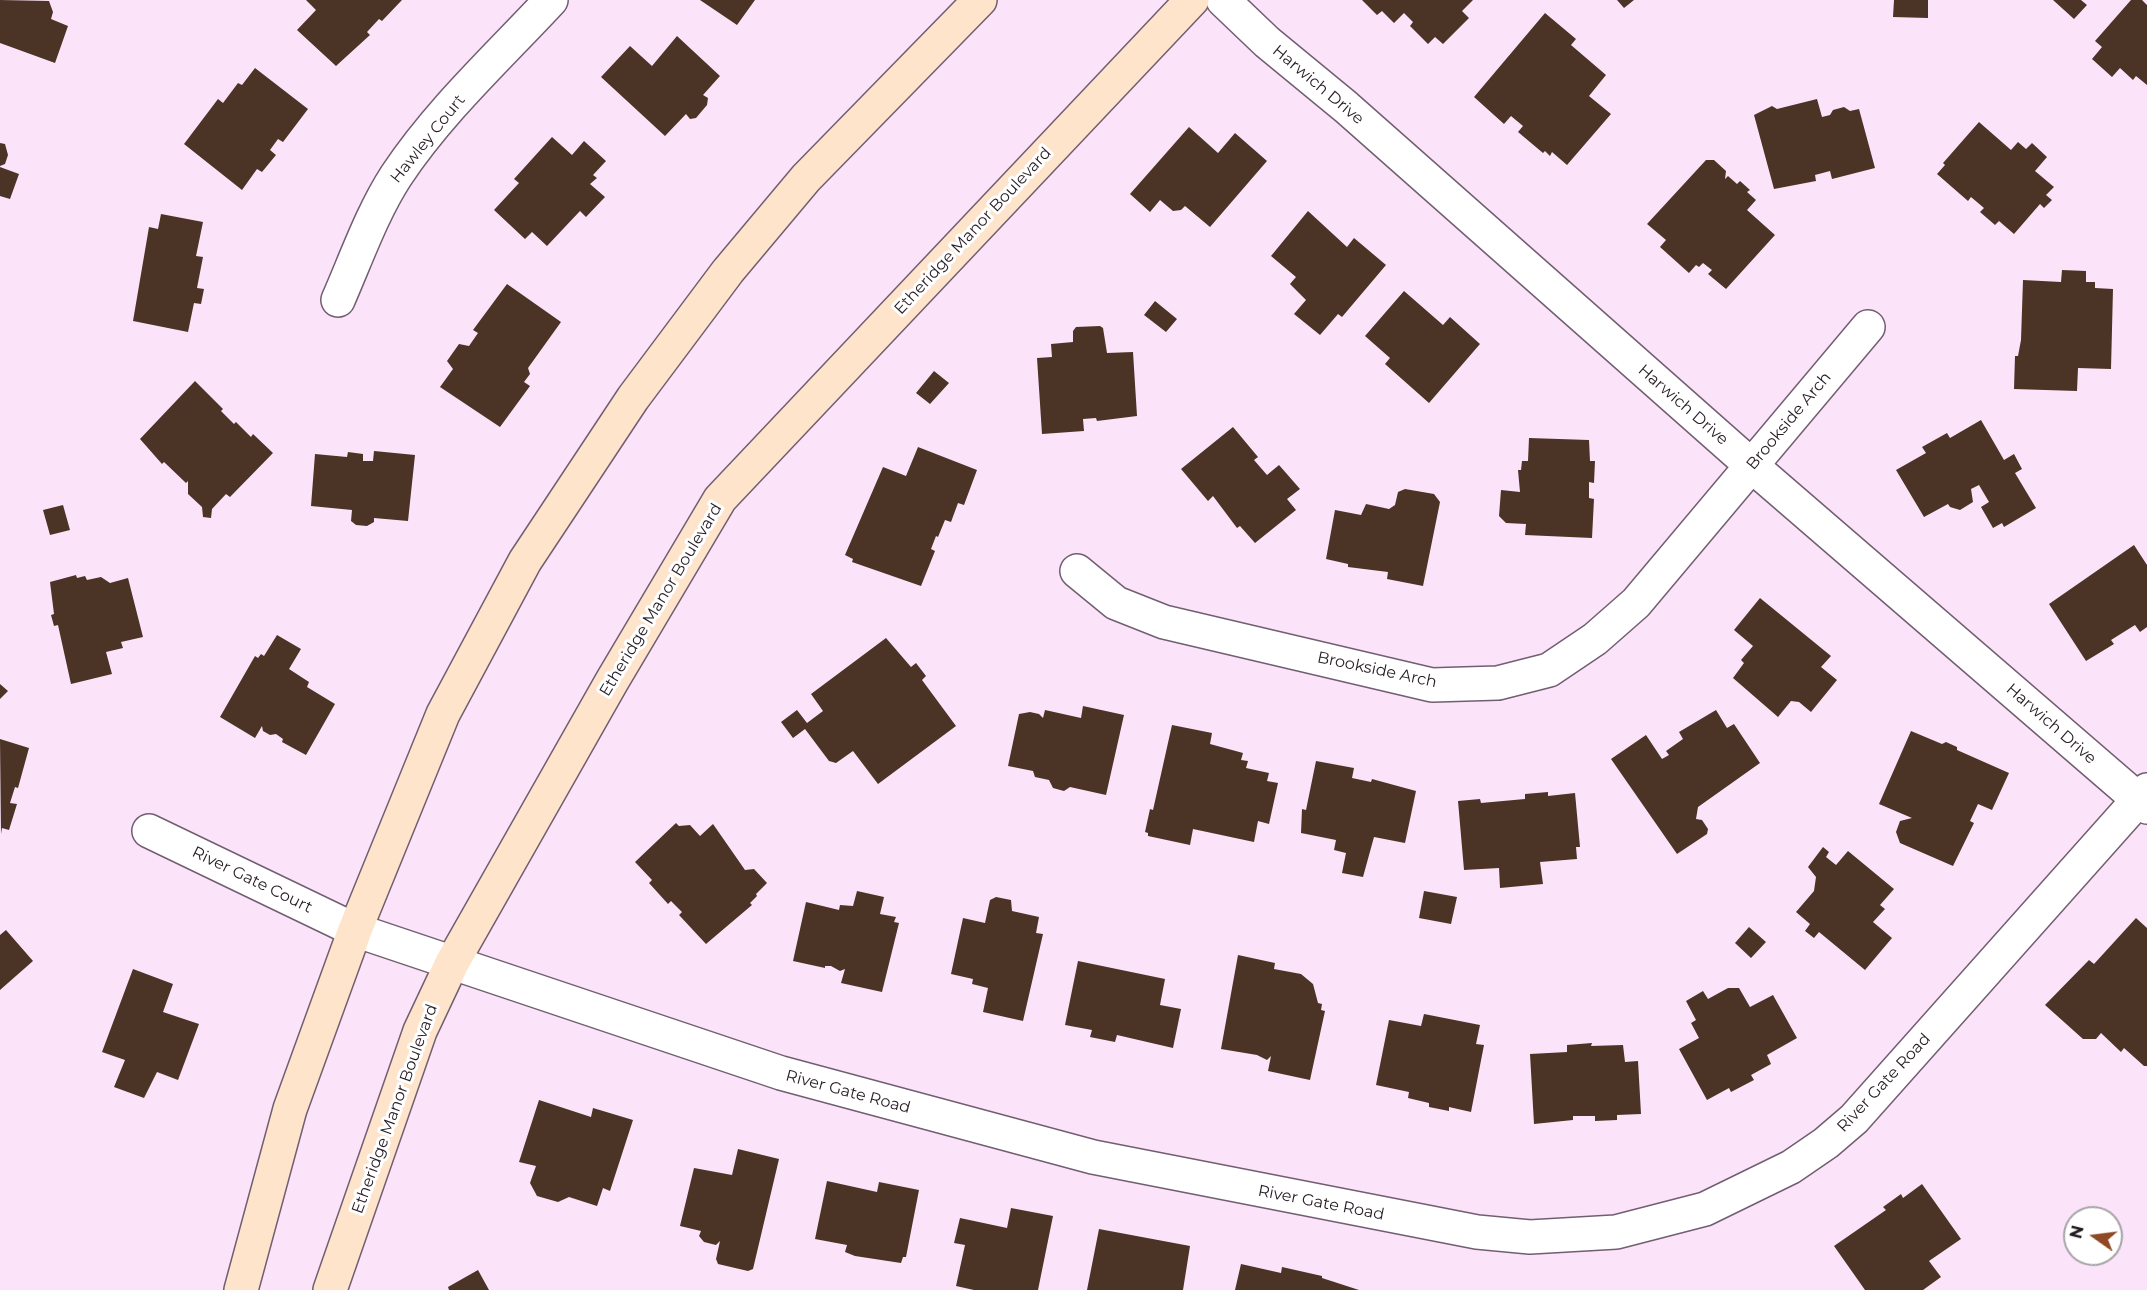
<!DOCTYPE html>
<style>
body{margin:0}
#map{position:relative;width:2147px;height:1290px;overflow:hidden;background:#fbe4fa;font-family:Montserrat,sans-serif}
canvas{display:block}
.north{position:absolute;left:2063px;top:1206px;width:60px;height:60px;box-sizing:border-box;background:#fff;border:2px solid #a7a4a7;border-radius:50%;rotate:284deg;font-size:16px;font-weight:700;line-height:24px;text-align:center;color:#241c23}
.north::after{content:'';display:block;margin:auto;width:21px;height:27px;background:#904924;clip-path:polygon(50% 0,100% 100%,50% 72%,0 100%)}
</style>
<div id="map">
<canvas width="2147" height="1290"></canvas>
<div class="north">N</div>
</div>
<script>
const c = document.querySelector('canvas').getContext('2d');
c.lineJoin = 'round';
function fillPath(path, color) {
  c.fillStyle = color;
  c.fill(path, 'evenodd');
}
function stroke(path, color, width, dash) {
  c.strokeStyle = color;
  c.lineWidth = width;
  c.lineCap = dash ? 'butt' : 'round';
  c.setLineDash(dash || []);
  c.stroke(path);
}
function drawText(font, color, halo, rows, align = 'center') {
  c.font = font + ' Montserrat,sans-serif';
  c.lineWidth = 6;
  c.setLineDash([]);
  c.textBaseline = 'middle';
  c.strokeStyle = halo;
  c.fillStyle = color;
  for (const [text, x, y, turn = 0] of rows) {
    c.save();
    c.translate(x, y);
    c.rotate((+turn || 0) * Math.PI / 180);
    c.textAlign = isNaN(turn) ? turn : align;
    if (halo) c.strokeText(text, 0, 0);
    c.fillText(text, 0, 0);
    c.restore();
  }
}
fillPath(new Path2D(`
 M0,0L49,1L53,12L51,19L68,26L55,63L0,43Z
 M306,0H402L382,21L379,19L367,32L370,35L336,66L297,30L316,10Z
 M700,0H755L737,25Z
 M1362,0H1473L1462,11L1469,18L1443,44L1435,37L1428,44L1410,26L1413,22L1404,13L1394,23L1382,11L1377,15Z
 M1617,0H1634L1624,8Z
 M1894,0H1928V18L1893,17Z
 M2053,0H2081L2087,5L2074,19Z
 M2131,0H2142L2147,5V85L2136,76L2133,80L2120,68L2112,77L2092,59L2102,47L2095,41Z
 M1545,13L1576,39L1571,45L1606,75L1589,96L1611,114L1567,165L1552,152L1550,156L1545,151L1543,153L1518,132L1523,126L1511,116L1504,124L1474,97Z
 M677,36L720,76L703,95L708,98L707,105L696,118L690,119L686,114L665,136L601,77L630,46L652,66Z
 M255,68L308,109L283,142L278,139L270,150L276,155L262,172L257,169L242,190L184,144L218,99L223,103L238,83L242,85Z
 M1817,99L1822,117L1830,115L1833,110L1844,107L1850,111L1859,109L1875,168L1832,179L1830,171L1815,175L1816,181L1774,189L1754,115L1772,106L1777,109Z
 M1979,122L2011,150L2018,142L2026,149L2032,143L2047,157L2035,171L2054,187L2046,195L2052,200L2044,208L2040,204L2014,234L1999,221L1995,225L1980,212L1984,208L1971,197L1968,201L1937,174L1945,165L1943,163Z
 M1189,127L1218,153L1235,133L1267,161L1210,227L1185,206L1181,210L1173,211L1160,200L1150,212L1130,194Z
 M552,137L572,155L584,141L606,161L593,175L597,178L590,184L605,197L586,217L580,211L547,246L532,232L525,239L494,210L519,183L514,179Z
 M0,143L5,144L8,155L5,164L0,166Z
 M1706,160H1714L1726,171L1725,179L1728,176L1737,184L1740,181L1750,190L1747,192L1756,200L1747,210L1775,235L1726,289L1708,274L1712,270L1703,263L1699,267L1696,265L1689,273L1660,247L1666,240L1647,224Z
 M0,167L19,174L10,199L0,196Z
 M1308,211L1347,247L1354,238L1386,265L1342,317L1338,314L1320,335L1294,314L1306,300L1290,284L1296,277L1271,256Z
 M161,214L203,222L196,256L203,257L197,288L204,289L201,304L194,303L188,332L133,321L149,227L158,229Z
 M2062,270L2086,271V282H2095V288L2113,289L2111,369L2078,368L2077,391L2014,389L2015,356H2018L2021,340L2023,280L2061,282Z
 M507,284L561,322L528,368L530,374L524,382L530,386L500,427L440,387L453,369L447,361L459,344L469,346L478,333L473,330Z
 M1404,291L1443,325L1450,317L1480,344L1429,403L1385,364L1390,358L1365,336Z
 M1155,301L1177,319L1166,332L1144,315Z
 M1100,326L1103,328L1107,353L1133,352L1137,416L1097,421L1096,418L1083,419L1084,431L1042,434L1037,358L1052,357L1051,344L1073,342V331L1076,327Z
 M934,371L949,383L930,404L916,393Z
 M195,381L223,409L221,411L234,424L236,422L251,437L253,434L273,453L230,497L226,494L212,509L211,518L203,517L202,507L188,494V481L186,483L164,462L162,464L140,439Z
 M1981,420L2004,460L2014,454L2022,469L2015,473L2036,508L2004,527L2002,523L1993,528L1981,507L1989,502L1979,485L1971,489L1973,502L1960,510L1950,507L1948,504L1924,517L1896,470L1926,453L1922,447L1947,433L1950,438Z
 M1233,427L1258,457L1254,460L1267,475L1279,465L1300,489L1287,499L1296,510L1255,543L1240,526L1237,528L1213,496L1208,501L1181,469Z
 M1529,438L1589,440L1590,461H1595L1594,483L1589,482V498L1594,499L1592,538L1525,535L1526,524L1506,523L1499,516L1501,490L1520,492L1518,470H1521L1522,461H1528Z
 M918,447L977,470L964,505L958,503L951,522L945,520L938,537L936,536L931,549L935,551L921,586L852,562L853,559L845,555L883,467L906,476Z
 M374,451L415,455L408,521L374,518V522L367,526L356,525L351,521L352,510L311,506L315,454L347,457L348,452L363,454V461H373Z
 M1405,489L1434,494L1440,502L1423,586L1387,579L1388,572L1348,567V564L1326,559L1335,510L1361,515L1366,504L1389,509L1395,505L1398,492Z
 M63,505L70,530L50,535L43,510Z
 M2134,545L2147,565V627L2140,632L2135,625L2111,640L2114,644L2086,661L2049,604Z
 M76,575L77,578L85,576L87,580L101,577L110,583L128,578L143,637L121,642L123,648L106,652L112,674L71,684L58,625L54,626L51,615L54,614L50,582Z
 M1760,598L1831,656L1821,667L1837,680L1811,712L1799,702L1791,701L1778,717L1733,678L1744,663L1741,660L1753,646L1734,630Z
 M277,635L301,649L289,669L309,682L307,687L335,704L306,755L282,742L283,739L276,734L270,735L263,731L262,726L255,738L220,717L255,656L258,658L261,654L264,656Z
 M886,638L911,667L916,663L926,676L922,680L956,726L878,784L853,751L836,763L829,761L805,729L793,738L781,722L797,710L807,723L823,711L811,694Z
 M0,684L8,691L0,699Z
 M1083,706L1124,715L1106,795L1070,787L1064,791L1053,788L1049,780L1035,777L1033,771L1008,766L1019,714L1030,712L1039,714L1043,718L1045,710L1081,718Z
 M1716,710L1727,728L1734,724L1760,763L1698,807L1696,819L1702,820L1708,829L1707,834L1677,854L1611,759L1646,735L1662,759L1669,755L1666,751L1683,739L1679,732Z
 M1172,725L1212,733L1210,744L1243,753L1241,760L1248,761L1246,768L1269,773L1267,781L1278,783L1269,824L1258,821L1254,842L1193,829L1190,845L1148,836V833L1145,832L1150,809L1153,810Z
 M1911,731L1942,744L1946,742L1957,747V750L2009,773L1992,810L1978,804L1970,821L1974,823L1953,866L1900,843L1896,832L1900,821L1912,818L1879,804Z
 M0,739L29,748L18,788L15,787L10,803L17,804L9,830L2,828L1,834Z
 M1316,761L1354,768L1352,778L1371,782L1372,779L1416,791L1405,843L1374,837L1363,877L1342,873L1346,853L1334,850L1336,840L1301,833L1302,809L1306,810Z
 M1548,792V796L1575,793L1580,847H1576L1577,859L1540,862L1543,884L1500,888L1499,868L1464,870L1458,801L1480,799L1481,803L1525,799V794Z
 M676,823L679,826L690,825L700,836L713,824L745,870L754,869L767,883L756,894L757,896L750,903L752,905L706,944L679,915L682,912L671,901L668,904L649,883L652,880L635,862Z
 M1823,847L1829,852L1826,857L1836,865L1848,851L1894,889L1880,905L1885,909L1873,922L1892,938L1865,970L1819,932L1814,938L1805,931L1810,924L1796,912L1814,891L1816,877L1808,867Z
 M857,891L884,897L880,914L896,917L894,922L899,923L882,992L841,983L845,969L840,971L831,966H825V968L793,961L806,902L839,910L840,905L853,906Z
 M1424,891L1457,897L1451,924L1419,918Z
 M996,897L1011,900L1012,911L1039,917L1036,933L1043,934L1023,1021L983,1012L988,988L972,984L973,979L951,974L963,918L985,923L990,900Z
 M2136,918L2147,928V1066H2144L2124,1048L2121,1052L2101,1033L2096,1039H2083L2045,1005L2089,960L2094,964Z
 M1749,927L1766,942L1751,958L1735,943Z
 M6,930L33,961L0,990V935Z
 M1238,955L1275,963L1274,969L1301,974L1313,984L1318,1003L1322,1004L1321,1010L1325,1011L1310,1080L1268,1071L1271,1056L1267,1060L1257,1055L1221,1049Z
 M1078,961L1165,979L1160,1005L1181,1009L1173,1048L1117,1035L1115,1042L1090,1037L1092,1030L1065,1025Z
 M133,969L173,984L163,1012L199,1024L178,1080L157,1072L144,1098L114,1087L125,1060L102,1052Z
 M1728,988H1739L1750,1007L1773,995L1797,1038L1767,1055L1771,1064L1751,1075L1754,1080L1731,1092L1729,1088L1707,1100L1679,1049L1699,1038L1691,1023L1696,1020L1686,1001L1703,991L1708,999Z
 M1424,1014L1480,1025L1476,1044L1484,1045L1471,1112L1449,1107V1111L1429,1107V1103L1408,1098L1409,1092L1376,1085L1389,1020L1421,1026Z
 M1592,1043L1591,1046L1623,1045L1625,1062L1638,1061L1641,1114L1617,1115V1120L1595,1121V1116H1573V1120L1534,1124L1530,1054L1567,1052V1045Z
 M539,1100L591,1117L593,1108L633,1120L610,1191L603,1188L597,1206L569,1197L558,1202L537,1196L530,1183L536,1166L519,1162Z
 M738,1149L779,1159L753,1269L748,1271L718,1264L716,1259L720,1241L716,1245L704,1242L699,1236L701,1231L680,1226L694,1168L732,1175Z
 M827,1181L877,1192L879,1182L919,1190L906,1257H903L901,1263L855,1256L845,1252L847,1245L815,1239Z
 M1922,1184L1961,1239L1929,1261L1941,1277L1923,1290H1865L1834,1246L1886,1210L1883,1207L1901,1194L1903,1198Z
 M1011,1208L1053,1216L1038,1290H974L956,1286L965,1245L954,1243L960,1218L1007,1228Z
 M1099,1229L1190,1246L1183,1290H1087Z
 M1241,1264L1281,1273L1282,1267L1322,1276V1278L1359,1290H1235Z
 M478,1270L489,1290H449L448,1287Z`), '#4b3325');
const minor = new Path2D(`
 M1223,0L1267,42L1346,107L1752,466L2147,807
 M338,300C356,259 372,213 396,176C439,111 499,56 551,0
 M1077,571L1116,603L1164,622L1432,685L1498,683L1549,670L1595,639L1636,603L1868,327
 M149,831L355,930L781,1073L1093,1157L1477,1232L1530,1237L1616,1232L1705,1209L1791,1167L1826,1143L1854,1119L2147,790`);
const secondary = new Path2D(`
 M241,1290L290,1109L355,930L443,714L525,561L633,398L728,271L806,178L980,0
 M330,1290L420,1031L452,963L612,681L720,499L1192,0`);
stroke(minor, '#725e71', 36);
stroke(secondary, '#725e71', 36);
stroke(minor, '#fff', 33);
stroke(secondary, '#fde4cb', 33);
drawText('16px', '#241c23', '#fff', [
 ["Harwich Drive",1318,85,40],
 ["Hawley Court",428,139,-51],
 ["Etheridge Manor Boulevard",973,231,-47],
 ["Harwich Drive",1683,405,41],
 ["Brookside Arch",1789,421,-50],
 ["Etheridge Manor Boulevard",661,600,-59],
 ["Brookside Arch",1377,670,12],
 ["Harwich Drive",2051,724,41],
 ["River Gate Court",252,880,26],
 ["River Gate Road",1884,1083,-47],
 ["River Gate Road",848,1092,15],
 ["Etheridge Manor Boulevard",395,1109,-70],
 ["River Gate Road",1321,1203,11]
]);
</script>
